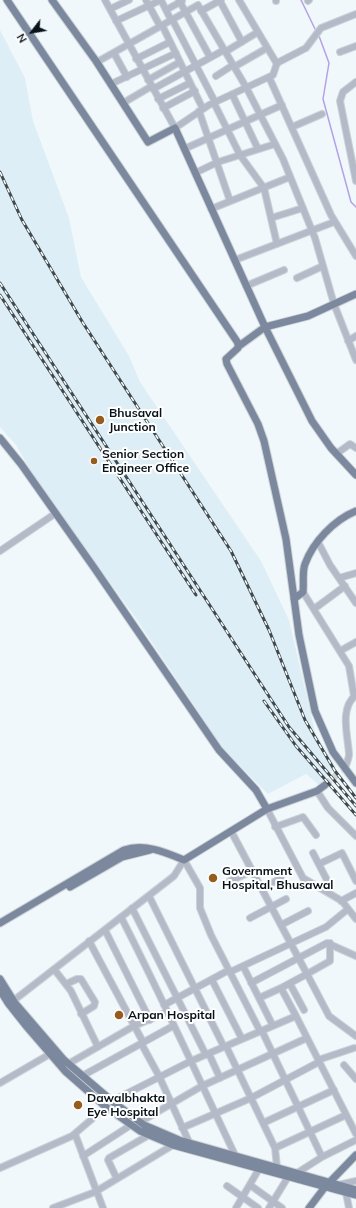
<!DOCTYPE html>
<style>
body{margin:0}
#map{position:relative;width:356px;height:1208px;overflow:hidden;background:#f1f8fb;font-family:Mulish,sans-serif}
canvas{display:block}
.north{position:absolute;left:12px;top:12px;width:40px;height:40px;-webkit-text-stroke:3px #fff;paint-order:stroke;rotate:239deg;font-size:11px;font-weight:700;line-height:16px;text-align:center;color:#071319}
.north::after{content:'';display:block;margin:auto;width:14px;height:18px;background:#071319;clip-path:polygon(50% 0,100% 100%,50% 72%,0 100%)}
</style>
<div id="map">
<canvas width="356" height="1208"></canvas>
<div class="north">N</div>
</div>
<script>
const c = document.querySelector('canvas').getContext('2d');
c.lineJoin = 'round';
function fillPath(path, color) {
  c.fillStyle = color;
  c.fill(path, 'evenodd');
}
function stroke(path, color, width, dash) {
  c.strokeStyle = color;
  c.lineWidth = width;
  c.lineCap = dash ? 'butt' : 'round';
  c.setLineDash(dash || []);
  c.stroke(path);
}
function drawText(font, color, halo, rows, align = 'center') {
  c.font = font + ' Mulish,sans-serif';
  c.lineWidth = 4;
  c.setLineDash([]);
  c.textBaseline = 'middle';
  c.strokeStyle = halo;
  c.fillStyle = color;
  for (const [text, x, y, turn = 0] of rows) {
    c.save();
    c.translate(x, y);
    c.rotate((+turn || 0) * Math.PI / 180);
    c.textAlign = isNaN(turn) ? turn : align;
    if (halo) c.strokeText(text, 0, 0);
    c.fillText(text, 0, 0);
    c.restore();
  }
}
fillPath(new Path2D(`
 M0,30L25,78L33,121L69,218L81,277L129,356L140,382L261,561L289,620L315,732L336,767L319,785L306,774L268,794L224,750L135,617L39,485L16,445L0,427Z`), '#deeef6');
stroke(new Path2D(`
 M301,0L316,31
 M319,36L329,63L323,99L351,202L356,207`), '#b4a1e6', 1.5);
stroke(new Path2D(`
 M325,785L340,772`), '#ced6d9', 7, [7, 3.5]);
const minor = new Path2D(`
 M105,0L175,128L209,105L273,75L277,63L306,48L321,28L356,14
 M146,0L160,26
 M161,0L171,20
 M179,0L210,57
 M239,0L277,64
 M276,0V1
 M220,1L242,42
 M308,1L309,0
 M110,9L129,0
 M166,10L182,1
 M201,11L221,0
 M172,19L215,102
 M116,21L161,0
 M162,25L203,109
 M225,52L258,32
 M340,52L356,46
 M114,53L127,77
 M136,59L170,42
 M97,62L198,5L246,87L283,159L315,238L334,304L356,360
 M234,67L267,48
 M216,76L233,65
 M269,77L331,215L356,256
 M148,80L180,62
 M356,82L343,92L340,101L356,181
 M111,84L176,53
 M153,89L224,50
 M232,94L258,149
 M158,99L190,83
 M123,103L152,86
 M214,103L240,155L264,188L277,244
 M163,108L195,91
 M199,111L230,201
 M292,127L322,114
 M184,149L282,105
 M195,173L218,162L275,144
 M211,209L290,177
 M271,218L303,208
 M235,260L334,222
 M297,278L323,266
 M246,286L284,270
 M348,341L356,336
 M336,454L350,444L356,448
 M318,542L330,565L356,603
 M0,551L56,513
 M339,578L356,573
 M303,592L349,666L354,696
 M314,609L345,586
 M340,651L356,642
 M345,769C346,764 349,759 349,754C348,736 339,708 356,695
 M317,791L328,808L356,836
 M267,809L303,878L342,901L356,919
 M275,827L303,817L316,835
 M231,831L307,974L281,988L296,1016
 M313,853L328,882
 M319,864L342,853L356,881
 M230,881L252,871
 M262,889L281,878
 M149,896L224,1047
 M341,901L356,893
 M132,908L206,1055
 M121,917C161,995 197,1075 235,1155
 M250,918L286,899
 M281,925L308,911
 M105,930L150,1020
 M89,941L143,1042
 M330,943V961L307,974L329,1016L356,1036
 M243,966L273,1026
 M54,969L71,991L98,1047
 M230,972L326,927L348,909
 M212,980L242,1039
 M251,983L327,943L356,956
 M66,984L77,979H81L95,1002L94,1006L81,1014
 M290,984L304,1010
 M259,998L281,988
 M13,1001L174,876L184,860L200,888V908L211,935L260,1031
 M164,1005L229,970
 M262,1031L322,1157
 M141,1043L159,1076L189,1142
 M226,1046L275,1148L277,1167
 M209,1054L220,1078
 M318,1060L354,1048
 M68,1064L134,1026L167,1012
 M344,1065L356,1079
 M82,1076L173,1026
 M0,1083L50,1054
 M112,1101L191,1061L296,1016L356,1134
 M140,1122L202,1086L307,1038
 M263,1123L334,1090
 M182,1128L251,1098L319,1062
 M75,1134L103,1208
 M275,1148L346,1115
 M83,1156L131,1125
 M0,1168L72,1136L106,1107
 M297,1173L322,1157L356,1140
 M117,1179L108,1160L109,1158L149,1135
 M250,1185L282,1208
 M338,1185L356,1181
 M227,1186L258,1208
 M346,1193L349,1208
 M53,1208L95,1192L173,1145
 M236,1208L259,1169
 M269,1208L288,1177`);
const major = new Path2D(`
 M7,0L238,343V348L226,359L227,364L258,424L264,441L286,539L299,635L315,711L333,752L356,783
 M52,0L96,61L148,142L175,128L265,327L312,421L331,448L356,475
 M239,346L265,327L308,316L356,294
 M0,438L21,464L95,569L219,750L256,790L267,809
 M294,599L303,592C304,584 302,572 305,564C313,542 334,520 356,511
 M70,887L122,857L150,850
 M0,923L124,850C144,843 165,852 184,860L267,809L317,791L325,785
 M0,979L15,1003L64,1060L112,1101L144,1125L179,1140L356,1190
 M0,990L8,1003L27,1027L65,1071L106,1107L140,1131L173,1145L356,1195
 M309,1208L325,1187L356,1155`);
stroke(minor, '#ccd3d7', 8);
stroke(major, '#ccd3d7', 9);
stroke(minor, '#b4bac7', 6);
stroke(major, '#7c889e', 7);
const rail = new Path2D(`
 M0,172L22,220L83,323L231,551L269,630L305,720L335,771L356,798
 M0,283L289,727L356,806
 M0,295L196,595
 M264,701L296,746L356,815`);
stroke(rail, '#3f4a4f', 3);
stroke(rail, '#fff', 1.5, [4.5]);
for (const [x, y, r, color] of [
 [100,420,5,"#975c1c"],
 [94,461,4,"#975c1c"],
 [213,878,5,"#975c1c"],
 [119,1015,5,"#975c1c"],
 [78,1105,5,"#975c1c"]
]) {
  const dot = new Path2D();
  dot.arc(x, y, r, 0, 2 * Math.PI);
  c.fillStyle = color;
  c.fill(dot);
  stroke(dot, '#fff', 1.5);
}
drawText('bold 12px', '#071319', '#fff', [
 ["Bhusaval",109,413],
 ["Junction",109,427],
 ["Senior Section",102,454],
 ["Engineer Office",102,468],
 ["Government",222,871],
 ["Hospital, Bhusawal",222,885],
 ["Arpan Hospital",128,1015],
 ["Dawalbhakta",87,1098],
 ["Eye Hospital",87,1112]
], 'left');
</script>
